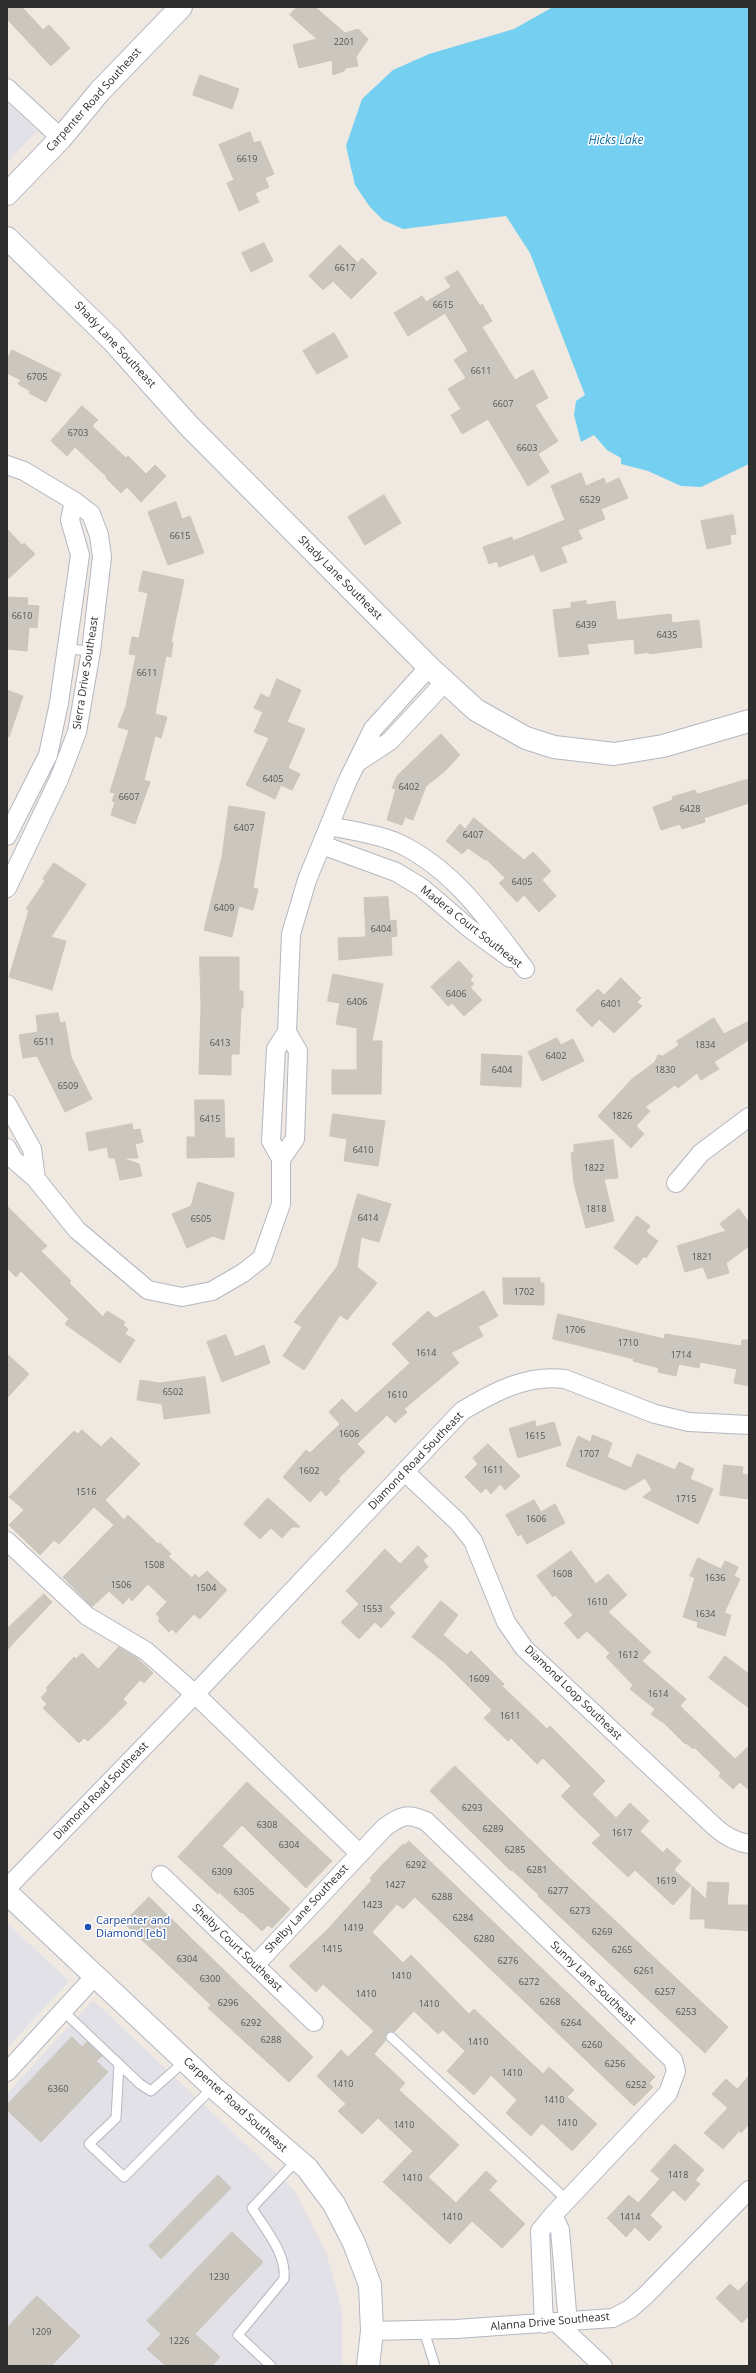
<!DOCTYPE html>
<style>
body{margin:0}
#map{position:relative;width:756px;height:2373px;overflow:hidden;background:#efe9e1;font-family:"Open Sans",sans-serif}
canvas{display:block}
.frame{position:absolute;inset:0;border:8px solid #2e2e2e;pointer-events:none}
</style>
<div id="map">
<canvas width="756" height="2373"></canvas>
<div class="frame"></div>
</div>
<script>
const c = document.querySelector('canvas').getContext('2d');
c.lineJoin = 'round';
function fillPath(path, color) {
  c.fillStyle = color;
  c.fill(path, 'evenodd');
}
function stroke(path, color, width, dash) {
  c.strokeStyle = color;
  c.lineWidth = width;
  c.lineCap = dash ? 'butt' : 'round';
  c.setLineDash(dash || []);
  c.stroke(path);
}
function drawText(font, color, halo, rows, align = 'center') {
  c.font = font + ' "Open Sans",sans-serif';
  c.lineWidth = 3;
  c.setLineDash([]);
  c.textBaseline = 'middle';
  c.strokeStyle = halo;
  c.fillStyle = color;
  for (const [text, x, y, turn = 0] of rows) {
    c.save();
    c.translate(x, y);
    c.rotate((+turn || 0) * Math.PI / 180);
    c.textAlign = isNaN(turn) ? turn : align;
    if (halo) c.strokeText(text, 0, 0);
    c.fillText(text, 0, 0);
    c.restore();
  }
}
fillPath(new Path2D(`
 M7,103L37,131L7,163Z
 M7,1923L69,1981L7,2048Z
 M93,2000L295,2191L326,2252L342,2311V2366H7V2094Z`), '#e3e1e8');
fillPath(new Path2D(`
 M553,7H749V464L701,487L681,486L648,471L621,464V458L607,450L594,435L581,442L574,415L576,401L585,395L530,253L506,216L403,229L383,220L370,207L355,185L346,146L362,99L393,70L429,54L514,29Z`), '#75cff0');
const building = new Path2D(`
 M7,7H22L43,30L49,25L70,48L51,66L7,19Z
 M297,7H315L345,33L358,29L368,39L356,57L358,66L346,68L344,71L333,75L332,60L299,68L293,45L317,39L290,15Z
 M200,75L239,89L232,109L193,95Z
 M250,132L254,143L260,141L274,174L265,178L269,187L255,193L259,202L239,211L227,183L234,180L219,145Z
 M264,243L273,261L251,272L242,253Z
 M340,245L358,263L362,258L377,273L351,299L333,281L323,290L309,276Z
 M458,271L480,306L482,304L492,321L482,327L515,380L533,370L548,398L535,405L558,441L538,454L549,472L528,486L488,419L462,434L451,415L461,409L448,389L466,378L454,360L468,351L445,313L408,336L394,313L422,296L426,302L451,287L445,278Z
 M334,333L348,357L317,374L303,351Z
 M12,350L61,374L46,402L29,393L30,391L18,384L21,380L7,373V360Z
 M82,406L98,420L92,426L126,458L128,456L146,474L155,465L166,476L141,502L127,487L121,493L106,478L107,477L75,447L67,456L51,441Z
 M581,473L586,486L604,478L606,484L619,478L628,498L601,509L605,519L578,530L582,539L561,547L567,562L541,572L534,554L499,567L497,561L489,564L483,547L512,537L513,541L565,520L551,486Z
 M384,495L401,523L365,545L348,517Z
 M176,502L182,519L190,516L204,553L168,565L148,512Z
 M733,515L736,534L730,535L731,544L707,549L701,521Z
 M7,529L22,545L24,543L35,554L7,580Z
 M143,571L184,580L171,642L173,643L171,657L166,656L155,714L167,717L161,738L155,736L144,780L150,782L135,824L111,815L115,802L112,801L115,793L110,792L129,730L118,727L126,706L136,655L129,654L132,637L139,638L148,593L139,591Z
 M7,597L28,598L27,605L39,606L37,628L29,627L27,651L7,649Z
 M586,601V605L615,601L617,620L671,614L672,623L699,620L702,647L649,654V652L635,654L634,639L587,644L589,654L559,657L553,610L571,608V603Z
 M277,679L301,690L287,722L305,729L288,768L300,774L292,790L281,785L275,799L246,785L269,738L254,732L263,712L254,708L261,694L269,698Z
 M7,690L23,696L9,737L7,736Z
 M441,734L460,755L445,771L426,786L413,820L405,817L402,825L387,820L396,789L392,788L397,776Z
 M749,779V803L704,818L705,822L682,829L680,824L661,830L653,807L673,800L672,797L695,790L697,794Z
 M229,806L265,812L253,888L258,889L253,910L239,906L232,937L204,930L222,857Z
 M474,818L524,860L533,852L551,871L542,880L556,896L539,912L524,895L517,902L499,883L505,878L486,859L485,860L468,848L462,854L446,841L460,824L465,829Z
 M54,863L86,884L51,937L66,941L52,990L9,977L29,910L26,909L45,881L43,879Z
 M388,897L390,921L396,920L397,936L391,937L392,955L339,960L338,938L366,937L364,898Z
 M200,957H239V991H243V1008H241L239,1054H231V1075L199,1074L201,1008Z
 M459,961L473,976L470,980L474,984L470,987L482,1000L464,1016L452,1003L448,1006L431,987Z
 M333,974L383,984L372,1041H382L381,1094H332V1070H357V1028L336,1024L340,1003L328,1001Z
 M621,978L641,998L637,1002L642,1006L614,1033L599,1019L592,1027L576,1010L598,989L604,995Z
 M58,1013L60,1023L65,1022L71,1057L92,1099L65,1112L37,1056L23,1058L19,1035L38,1032L36,1016Z
 M714,1018L724,1034L749,1021V1040L714,1062L719,1069L701,1080L697,1073L678,1088L675,1085L645,1107L650,1111L636,1126L644,1134L631,1148L598,1116L632,1079L655,1062L658,1055L663,1056L679,1045L677,1041Z
 M557,1038L561,1045L573,1039L584,1061L542,1081L528,1052Z
 M482,1054L522,1056L521,1087L481,1085Z
 M195,1100H224L225,1138H234V1157L187,1158V1137H195Z
 M333,1114L385,1121L378,1166L344,1161L347,1139L330,1136Z
 M132,1124L133,1130L140,1129L143,1142L135,1144L138,1158H122L139,1164L142,1176L120,1180L115,1158H109L107,1147L89,1151L86,1133Z
 M613,1140L618,1178L604,1179L614,1221L586,1228L574,1183L571,1153L574,1152V1145Z
 M198,1182L234,1193L224,1240L213,1236L187,1248L172,1214L191,1206Z
 M358,1194L391,1204L379,1242L361,1237L357,1267L377,1283L347,1320L340,1315L304,1370L283,1356L302,1327L294,1322L337,1267Z
 M7,1206L47,1246L41,1251L71,1281L69,1283L103,1317L107,1311L125,1322L123,1325L128,1329L125,1334L135,1340L120,1363L65,1324L69,1319L21,1271L16,1277L7,1268Z
 M739,1209L749,1222V1246L726,1263L729,1273L708,1279L703,1267L685,1272L677,1246L726,1231L720,1224Z
 M637,1216L650,1226L646,1232L658,1241L646,1258L644,1256L637,1265L614,1248Z
 M503,1278H540V1283H544V1305L504,1304Z
 M484,1291L498,1316L478,1327L483,1336L451,1353L459,1363L404,1409L407,1412L395,1423L387,1415L357,1444L365,1452L338,1479L340,1481L326,1496L321,1490L310,1502L283,1477L306,1450L310,1453L340,1424L329,1412L342,1399L356,1413L410,1363L392,1344L428,1311L435,1318Z
 M558,1314L664,1339L665,1334L741,1346L742,1340H749V1386L734,1383L737,1369L700,1362L699,1368L679,1364L676,1376L658,1372L659,1368L633,1361L634,1359L553,1339Z
 M226,1335L235,1357L264,1345L270,1363L222,1382L207,1342Z
 M7,1354L29,1374L7,1398Z
 M205,1377L210,1413L164,1419L162,1404L137,1400L140,1380L159,1383Z
 M535,1421L536,1427L554,1422L561,1445L518,1458L509,1429Z
 M82,1430L101,1447L111,1437L140,1464L105,1500L124,1520L128,1515L158,1544L160,1543L171,1554L168,1556L192,1578L195,1574L199,1578L207,1571L227,1590L200,1619L194,1614L176,1633L172,1629L169,1632L158,1621L160,1618L156,1614L167,1602L148,1584L132,1601L129,1597L123,1604L109,1591L92,1607L63,1577L114,1525L94,1507L59,1544L54,1540L40,1555L9,1525L24,1510L9,1497L74,1431L78,1434Z
 M593,1435L612,1443L607,1457L631,1468L637,1454L675,1470L679,1462L694,1469L690,1479L713,1489L698,1524L643,1497L652,1490L645,1478L625,1490L566,1466L578,1436L590,1442Z
 M488,1444L520,1476L505,1490L500,1484L491,1494L486,1488L481,1493L465,1477L478,1464L473,1458Z
 M724,1465L743,1467L742,1474L749,1475V1499L720,1495Z
 M268,1498L296,1523L300,1527H292L282,1538L271,1528L260,1539L244,1524Z
 M534,1500L541,1512L555,1504L565,1523L527,1544L521,1534L518,1536L506,1515Z
 M418,1546L428,1556L423,1560L428,1567L389,1607L395,1613L381,1628L375,1622L359,1639L341,1622L359,1604L346,1591L385,1549L400,1564Z
 M571,1551L596,1584L608,1574L627,1595L608,1612L651,1652L642,1661L686,1699L680,1706L735,1759L749,1746V1790L740,1782L733,1789L719,1776L721,1773L694,1747L693,1749L686,1743L685,1744L665,1724L651,1714L655,1709L630,1689L633,1685L606,1657L610,1653L587,1631L578,1639L564,1623L573,1615L555,1595L553,1597L537,1576Z
 M698,1558L721,1569L725,1561L738,1567L734,1576L740,1579L724,1613L731,1615L725,1636L697,1627L698,1622L683,1617L695,1578L690,1576Z
 M44,1594L52,1602L7,1650V1629Z
 M441,1601L458,1615L443,1635L467,1655L471,1651L504,1684L502,1686L547,1729L550,1726L605,1781L592,1794L616,1818L630,1803L649,1821L640,1831L663,1853L667,1848L681,1861L674,1870L691,1885L673,1905L635,1870L628,1877L592,1843L601,1835L561,1796L571,1786L543,1758L537,1764L511,1738L508,1741L484,1718L492,1710L444,1662L412,1637Z
 M119,1647L137,1658L153,1673L144,1683L140,1680L123,1699L127,1703L105,1725L88,1741L84,1738L79,1743L43,1708L47,1704L41,1698L48,1690L46,1688L74,1657L76,1659L82,1653L98,1669Z
 M725,1656L749,1674V1708L709,1678Z
 M455,1766L557,1866L728,2027L705,2053L538,1896L539,1895L512,1870L511,1871L430,1791Z
 M247,1782L332,1861L306,1888L242,1825L222,1846L290,1909L272,1928L268,1925L262,1931L242,1912L241,1913L219,1892L218,1894L178,1857Z
 M409,1841L655,2077L649,2083L653,2087L634,2106L415,1897L403,1909L397,1904L372,1932L403,1963L411,1955L469,2014L474,2009L543,2074L549,2067L574,2090L567,2097L597,2124L572,2151L542,2123L531,2136L506,2113L517,2100L491,2075L474,2095L447,2071L465,2051L443,2030L438,2034L414,2011L394,2032L386,2033V2040L374,2054L405,2083L399,2090L459,2145L428,2177L456,2203L486,2171L497,2181L489,2190L525,2224L502,2248L472,2221L450,2244L383,2182L413,2151L378,2118L362,2134L338,2111L346,2104L317,2076L341,2050L348,2057L374,2031L323,1984L316,1992L289,1966L328,1929L372,1880L370,1878L382,1865L403,1844L405,1845Z
 M708,1882L729,1883L727,1905H749V1931L705,1928V1919H690L692,1886L706,1899Z
 M149,1897L313,2057L289,2082L208,2008L211,2005L124,1923Z
 M72,2037L82,2047L87,2042L102,2056L96,2061L108,2072L41,2142L7,2110V2105Z
 M749,2076V2124L741,2133L739,2131L723,2149L704,2133L728,2108L712,2094L726,2079L737,2089Z
 M675,2144L704,2170L695,2180L700,2184L685,2201L673,2190L650,2215L662,2227L649,2241L635,2227L626,2237L607,2218L629,2195L638,2203L660,2179L651,2171Z
 M218,2175L231,2188L161,2259L149,2246Z
 M232,2232L263,2262L195,2334L220,2357L212,2366H166L147,2349L161,2334L147,2321Z
 M749,2280V2316L742,2323L716,2298L730,2284L738,2291Z
 M37,2296L80,2336L51,2366H7V2328Z`);
fillPath(building, '#cbc7bf');
stroke(building, '#cbc5ba', 1);
const service = new Path2D(`
 M67,649L91,651
 M63,2011L140,2084L151,2091L185,2061
 M391,2037L567,2200
 M119,2064L116,2118L89,2144L124,2177L213,2087
 M424,2331L435,2366
 M271,2366L238,2335L284,2279C287,2254 265,2229 252,2208L297,2160`);
const minor = new Path2D(`
 M7,88L61,138
 M7,465L24,471L74,501L91,514L99,535L102,557L91,651L77,732L59,779L7,888
 M358,762L390,741L445,682
 M330,826C352,831 378,834 398,843C454,869 489,921 525,969
 M7,836L48,755L59,703L80,555L70,520L74,501
 M322,845L396,872L421,887L469,928L510,958
 M7,1104L32,1149L36,1179
 M7,1148L13,1159L36,1179L77,1230L148,1290L182,1297L212,1291L243,1273L262,1258L281,1204V1159L271,1141L276,1049L287,1032L291,934L307,880L347,782L373,729L429,667
 M281,1159L295,1139L298,1051L287,1032
 M676,1183L701,1153L749,1117
 M405,1472L458,1522L473,1541L506,1622L524,1648L715,1827C725,1836 735,1842 749,1844
 M7,1541L87,1616L146,1651L195,1694L359,1853
 M161,1875L314,2022
 M7,1888L195,1694L462,1411C494,1392 527,1374 565,1379L655,1414L689,1422L749,1425
 M255,1965L385,1827C403,1815 406,1813 426,1821L673,2060L676,2071L668,2093L553,2215
 M7,2072L95,1976
 M544,2324L540,2231L553,2215L560,2230L568,2323
 M558,2324L603,2366
 M372,2331L456,2329L613,2318L630,2309L646,2295L749,2190`);
const tertiary = new Path2D(`
 M7,194L61,138L100,91L181,7
 M7,238L112,340L190,427L368,606L429,667L476,710L526,738L554,747L614,754L663,746L749,721
 M7,1893L213,2087L307,2168L334,2204L354,2243L370,2285L372,2331L368,2366`);
stroke(service, '#b4b7c1', 11);
stroke(minor, '#b4b7c1', 20);
stroke(tertiary, '#b4b7c1', 24);
stroke(service, '#fff', 9);
stroke(minor, '#fff', 18);
stroke(tertiary, '#fff', 22);
for (const [x, y, r, color] of [
 [88,1927,4,"#1a4fb4"]
]) {
  const dot = new Path2D();
  dot.arc(x, y, r, 0, 2 * Math.PI);
  c.fillStyle = color;
  c.fill(dot);
  stroke(dot, '#fff', 1.5);
}
drawText('9px', '#555452', null, [
 ["2201",344,42],
 ["6619",247,159],
 ["6617",345,268],
 ["6615",443,305],
 ["6611",481,371],
 ["6705",37,377],
 ["6607",503,404],
 ["6703",78,433],
 ["6603",527,448],
 ["6529",590,500],
 ["6615",180,536],
 ["6610",22,616],
 ["6439",586,625],
 ["6435",667,635],
 ["6611",147,673],
 ["6405",273,779],
 ["6402",409,787],
 ["6607",129,797],
 ["6428",690,809],
 ["6407",244,828],
 ["6407",473,835],
 ["6405",522,882],
 ["6409",224,908],
 ["6404",381,929],
 ["6406",456,994],
 ["6406",357,1002],
 ["6401",611,1004],
 ["6511",44,1042],
 ["6413",220,1043],
 ["1834",705,1045],
 ["6402",556,1056],
 ["6404",502,1070],
 ["1830",665,1070],
 ["6509",68,1086],
 ["1826",622,1116],
 ["6415",210,1119],
 ["6410",363,1150],
 ["1822",594,1168],
 ["1818",596,1209],
 ["6414",368,1218],
 ["6505",201,1219],
 ["1821",702,1257],
 ["1702",524,1292],
 ["1706",575,1330],
 ["1710",628,1343],
 ["1614",426,1353],
 ["1714",681,1355],
 ["6502",173,1392],
 ["1610",397,1395],
 ["1606",349,1434],
 ["1615",535,1436],
 ["1707",589,1454],
 ["1611",493,1470],
 ["1602",309,1471],
 ["1516",86,1492],
 ["1715",686,1499],
 ["1606",536,1519],
 ["1508",154,1565],
 ["1608",562,1574],
 ["1636",715,1578],
 ["1506",121,1585],
 ["1504",206,1588],
 ["1610",597,1602],
 ["1553",372,1609],
 ["1634",705,1614],
 ["1612",628,1655],
 ["1609",479,1679],
 ["1614",658,1694],
 ["1611",510,1716],
 ["6293",472,1808],
 ["6308",267,1825],
 ["6289",493,1829],
 ["1617",622,1833],
 ["6304",289,1845],
 ["6285",515,1850],
 ["6292",416,1865],
 ["6281",537,1870],
 ["6309",222,1872],
 ["1619",666,1881],
 ["1427",395,1885],
 ["6277",558,1891],
 ["6305",244,1892],
 ["6288",442,1897],
 ["1423",372,1905],
 ["6273",580,1911],
 ["6284",463,1918],
 ["1419",353,1928],
 ["6269",602,1932],
 ["6280",484,1939],
 ["1415",332,1949],
 ["6265",622,1950],
 ["6304",187,1959],
 ["6276",508,1961],
 ["6261",644,1971],
 ["1410",401,1976],
 ["6300",210,1979],
 ["6272",529,1982],
 ["6257",665,1992],
 ["1410",366,1994],
 ["6268",550,2002],
 ["6296",228,2003],
 ["1410",429,2004],
 ["6253",686,2012],
 ["6292",251,2023],
 ["6264",571,2023],
 ["6288",271,2040],
 ["1410",478,2042],
 ["6260",592,2045],
 ["6256",615,2064],
 ["1410",512,2073],
 ["1410",343,2084],
 ["6252",636,2085],
 ["6360",58,2089],
 ["1410",554,2100],
 ["1410",567,2123],
 ["1410",404,2125],
 ["1418",678,2175],
 ["1410",412,2178],
 ["1410",452,2217],
 ["1414",630,2217],
 ["1230",219,2277],
 ["1209",41,2332],
 ["1226",179,2341]
]);
drawText('11px', '#2e2e2e', '#fff', [
 ["Carpenter Road Southeast",94,100,-48],
 ["Shady Lane Southeast",115,345,47],
 ["Shady Lane Southeast",340,578,45],
 ["Sierra Drive Southeast",86,673,-81],
 ["Madera Court Southeast",471,927,38],
 ["Diamond Road Southeast",416,1461,-46],
 ["Diamond Loop Southeast",573,1693,44],
 ["Diamond Road Southeast",101,1791,-46],
 ["Shelby Lane Southeast",307,1909,-47],
 ["Shelby Court Southeast",237,1948,44],
 ["Sunny Lane Southeast",593,1983,44],
 ["Carpenter Road Southeast",235,2105,42],
 ["Alanna Drive Southeast",550,2322,-5]
]);
drawText('11px', '#164399', '#fff', [
 ["Carpenter and",96,1921],
 ["Diamond [eb]",96,1934]
], 'left');
drawText('italic 12px', '#0d6fa3', '#fff', [
 ["Hicks Lake",616,141]
]);
</script>
